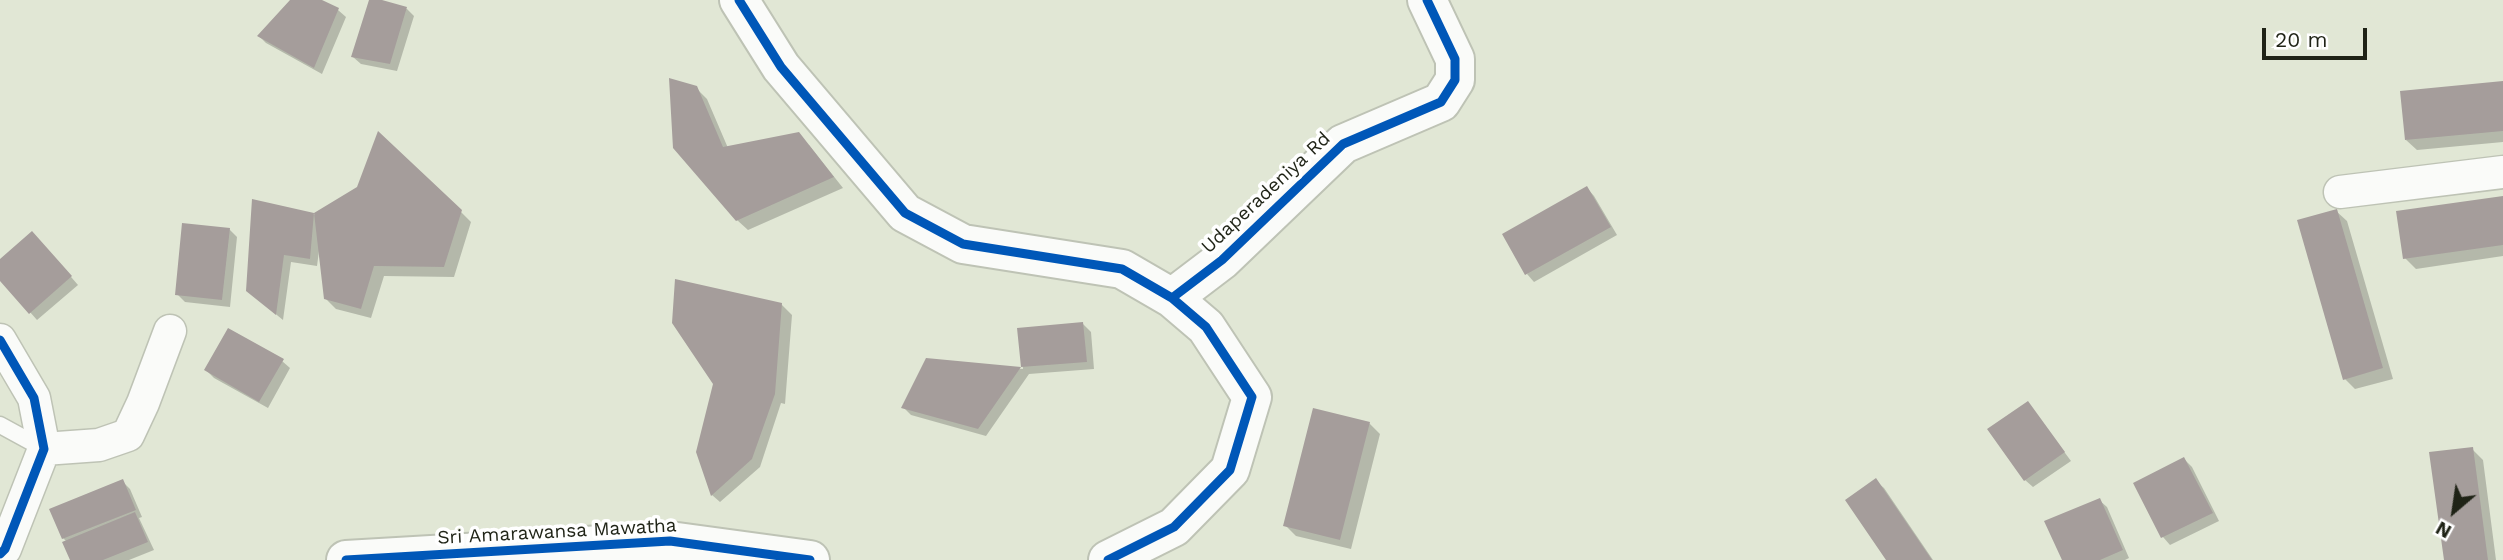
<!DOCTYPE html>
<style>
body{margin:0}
#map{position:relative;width:2503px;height:560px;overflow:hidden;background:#e1e7d5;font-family:"Work Sans",sans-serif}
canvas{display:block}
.north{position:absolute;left:2419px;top:476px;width:70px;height:70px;-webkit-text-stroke:5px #fff;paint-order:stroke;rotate:209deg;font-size:19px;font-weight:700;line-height:28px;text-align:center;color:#1f2316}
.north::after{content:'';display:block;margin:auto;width:24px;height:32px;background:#1f2316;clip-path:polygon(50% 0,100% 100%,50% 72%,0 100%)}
.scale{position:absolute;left:2262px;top:28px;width:105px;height:32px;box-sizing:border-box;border:4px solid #1f2316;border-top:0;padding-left:9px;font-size:21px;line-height:24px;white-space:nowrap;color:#1f2316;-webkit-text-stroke:5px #fff;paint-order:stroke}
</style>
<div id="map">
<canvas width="2503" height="560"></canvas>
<div class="north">N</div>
<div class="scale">20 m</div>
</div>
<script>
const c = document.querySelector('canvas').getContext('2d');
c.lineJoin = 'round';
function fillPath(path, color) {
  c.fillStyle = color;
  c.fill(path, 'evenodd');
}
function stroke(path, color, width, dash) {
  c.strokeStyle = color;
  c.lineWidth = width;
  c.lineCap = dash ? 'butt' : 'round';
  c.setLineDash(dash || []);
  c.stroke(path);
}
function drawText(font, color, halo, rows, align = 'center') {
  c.font = font + ' "Work Sans",sans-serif';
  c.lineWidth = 7;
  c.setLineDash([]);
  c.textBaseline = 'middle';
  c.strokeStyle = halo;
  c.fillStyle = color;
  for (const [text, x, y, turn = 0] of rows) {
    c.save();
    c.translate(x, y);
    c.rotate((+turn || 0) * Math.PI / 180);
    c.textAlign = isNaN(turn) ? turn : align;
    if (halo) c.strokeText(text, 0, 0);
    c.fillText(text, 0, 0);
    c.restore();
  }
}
fillPath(new Path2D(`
 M293,0H318L338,10L346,17L322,74L266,43L259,36Z
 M371,0L407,9L414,16L397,71L361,64L353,57Z
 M2503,82V142L2417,150L2406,140Z
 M696,88L707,99L728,148L809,145L843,188L748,230L737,220Z
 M1587,188L1594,196L1617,235L1534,282L1527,274Z
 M2503,198V256L2416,269L2405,258Z
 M253,201L315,215L460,211L471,222L454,277L384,276L371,318L336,309L325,298L319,251L317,266L291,262L283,320L256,298Z
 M2336,211L2347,221L2393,379L2355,389L2345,379Z
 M229,229L237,237L230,307L185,302L177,294Z
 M40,241L78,285L37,320L0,278V261Z
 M781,304L792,315L785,404L781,403L760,467L720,502L712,495L715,384Z
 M1083,324L1091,332L1094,369L1029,374L986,436L911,415L903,407L927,360L1023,369L1019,329Z
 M282,361L290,368L268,408L214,378L206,370Z
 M2028,403L2071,461L2033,487L2025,480Z
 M1369,423L1380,434L1351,549L1296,536L1285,525Z
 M2472,449L2483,460L2496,560H2445Z
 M2184,459L2192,467L2219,521L2170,545L2163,537Z
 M1876,481L1884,488L1933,560H1888Z
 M123,482L130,489L142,517L139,518L154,550L129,560H71L67,542L63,538Z
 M2099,500L2107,507L2129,558L2125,560H2064Z`), '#0003');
fillPath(new Path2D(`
 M290,0H322L339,8L314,68L257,36Z
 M369,0H382L407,7L390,64L351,57Z
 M669,78L697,86L723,147L799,132L834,177L736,221L673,148Z
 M2503,81V131L2405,140L2400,91Z
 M378,131L462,210L444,267L374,266L361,309L324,299L314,213L357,187Z
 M1587,186L1611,227L1525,275L1502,234Z
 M2503,196V245L2403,259L2396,211Z
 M252,199L314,213L310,259L284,255L276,315L246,291Z
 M2337,209L2383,368L2343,380L2297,220Z
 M182,223L230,228L222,300L175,295Z
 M32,231L72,276L29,314L0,281V259Z
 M675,279L782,303L775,394L752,459L711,496L696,452L713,384L672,323Z
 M1083,322L1087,362L1021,367L1017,328Z
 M228,328L284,359L259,402L204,370Z
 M926,358L1021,367L978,429L901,408Z
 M2028,401L2065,452L2024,481L1987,429Z
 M1313,408L1370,422L1340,540L1283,526Z
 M2473,447L2488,560H2444L2429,452Z
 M2184,457L2213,513L2161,538L2133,483Z
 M1876,478L1932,560H1886L1845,500Z
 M123,479L136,510L62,539L49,509Z
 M2100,498L2123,550L2100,560H2062L2044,521Z
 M135,512L148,542L103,560H70L62,542Z`), '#a59d9b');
const lane = new Path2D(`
 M0,425L44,449`);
const street = new Path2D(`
 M2340,192L2503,172
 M0,340L34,398L44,449L5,549L0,554
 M44,449L99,445L128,435L143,403L170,331`);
const secondary = new Path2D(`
 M739,0L781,67L905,213L963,244L1122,269L1172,298L1206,327L1252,397L1230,470L1174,527L1108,560
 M1172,298L1222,260L1343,144L1441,102L1455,80V59L1427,0
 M346,560L670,541L810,560`);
stroke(lane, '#bec3b5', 19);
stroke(street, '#bec3b5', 35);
stroke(secondary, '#bec3b5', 42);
stroke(lane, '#fafbf9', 16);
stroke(street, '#fafbf9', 32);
stroke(secondary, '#fafbf9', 38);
stroke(new Path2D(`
 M739,0L781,67L905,213L963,244L1122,269L1172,298L1206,327L1252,397L1230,470L1174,527L1108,560
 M1172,298L1222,260L1343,144L1441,102L1455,80V59L1427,0
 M0,340L34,398L44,449L5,549L0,554
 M346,560L670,541L810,560`), '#0057b8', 9);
drawText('19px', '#1f2316', '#fff', [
 ["Udaperadeniya Rd",1266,193,-43],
 ["Sri Amarawansa Mawatha",557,532,-3]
]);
</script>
